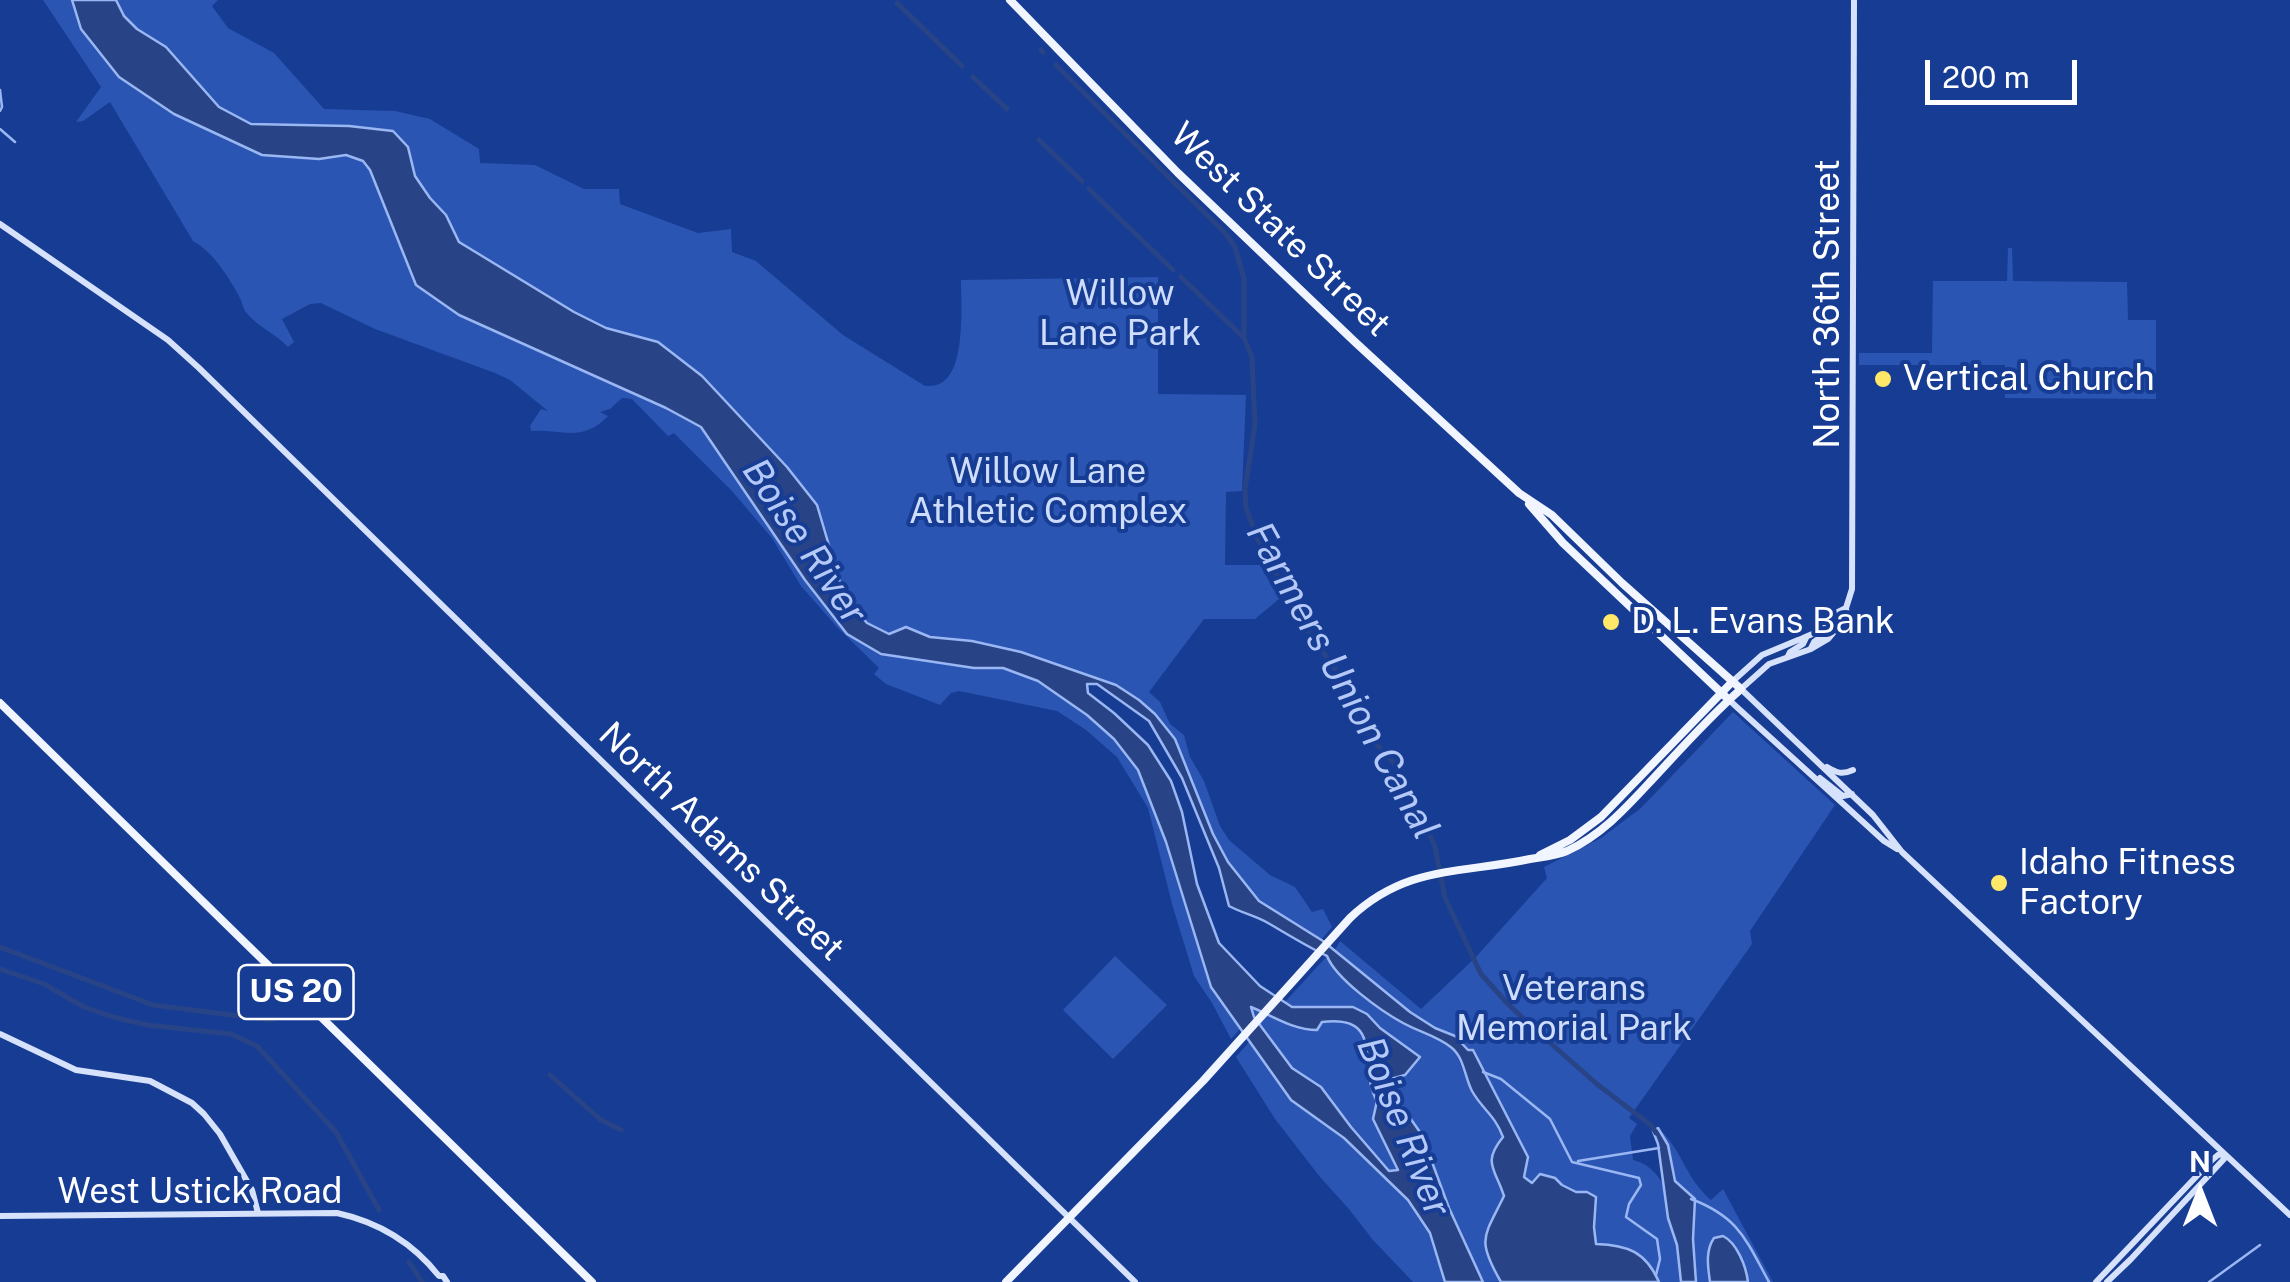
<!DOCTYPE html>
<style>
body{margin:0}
#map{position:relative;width:2290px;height:1282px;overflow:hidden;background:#173c94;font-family:"Public Sans",sans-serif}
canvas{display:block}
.north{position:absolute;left:2150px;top:1142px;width:100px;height:100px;-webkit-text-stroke:8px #173c94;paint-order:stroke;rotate:0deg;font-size:28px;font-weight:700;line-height:40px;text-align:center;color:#fff}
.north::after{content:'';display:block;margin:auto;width:35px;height:45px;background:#fff;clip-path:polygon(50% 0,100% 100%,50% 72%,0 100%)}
.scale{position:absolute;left:1925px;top:60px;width:152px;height:45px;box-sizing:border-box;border:5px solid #fff;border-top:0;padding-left:12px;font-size:30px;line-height:35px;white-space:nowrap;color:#fff;-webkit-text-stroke:8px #173c94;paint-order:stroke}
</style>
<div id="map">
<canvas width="2290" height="1282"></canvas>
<div class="north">N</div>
<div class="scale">200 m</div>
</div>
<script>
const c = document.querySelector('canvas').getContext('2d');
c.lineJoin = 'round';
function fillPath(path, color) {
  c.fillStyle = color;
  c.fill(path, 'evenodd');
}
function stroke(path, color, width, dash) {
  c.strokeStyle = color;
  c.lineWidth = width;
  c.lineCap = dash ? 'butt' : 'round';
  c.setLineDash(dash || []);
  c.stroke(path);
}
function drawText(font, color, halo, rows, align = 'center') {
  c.font = font + ' "Public Sans",sans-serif';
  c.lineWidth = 8;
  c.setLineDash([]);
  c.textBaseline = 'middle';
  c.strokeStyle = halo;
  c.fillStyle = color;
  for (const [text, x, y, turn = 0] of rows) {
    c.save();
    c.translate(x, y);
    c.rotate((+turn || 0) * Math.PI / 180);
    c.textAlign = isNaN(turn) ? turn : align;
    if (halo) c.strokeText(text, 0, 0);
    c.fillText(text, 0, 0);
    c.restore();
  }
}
fillPath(new Path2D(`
 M43,0H72V3L174,114L217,132L319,159L346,155L363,161L370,170L417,285L459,316L666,408L701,427L805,580L847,634L881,654L974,668H1003L1038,681L1087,715L1114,739L1138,770L1166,842L1211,987L1241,1028L1231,1039L1212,1003L1194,976L1172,904L1148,808L1117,757L1086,730L1057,711L959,691L951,693L940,705L886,684L874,674L879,668L837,627L801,586L772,538L731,490L674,433L668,436L632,399L622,398L610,409L600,412L608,416C582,443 562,429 531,431L530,426L541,409L548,411L510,380L495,373L375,329L321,303L310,304L282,319L294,342L288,347C275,333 256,326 245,311C242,306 242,301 239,296C228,276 213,252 193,241L110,102L83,121L76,122L101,87Z
 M116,0H218L212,6L228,28L274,53L324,109L395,111L430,119L479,149L480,163L535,165L584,189H619L620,204L698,233L731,229L732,252L756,261L843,335L925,386C930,386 936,386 941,383C966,370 961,305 961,280L1158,277V394L1246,395L1242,491L1226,492L1225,565H1260L1279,599L1255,619H1204L1149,692L1160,702L1170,724L1184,735L1190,757L1204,781L1220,826L1229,840L1270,875L1295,887L1312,912L1323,909L1332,927L1321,940L1259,901L1228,862L1213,834L1175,739L1155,714L1139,700L1068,669L1021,652L930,637L906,627L889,634L867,623L844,596L817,505L702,376L658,342L606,328L574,312L459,242L446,215L430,198L415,176L408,147L349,126L251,124L219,107L166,47L137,29L124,16Z
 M2008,248H2012L2013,281L2127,282L2128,320H2156V399L2005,398V365H1859V353H1932L1933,281H2007Z
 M1733,712L1835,805L1750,931L1752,944L1629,1118L1637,1124L1630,1136L1633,1160C1651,1164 1664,1180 1667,1197L1685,1190L1675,1181L1668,1145L1658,1128C1681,1147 1685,1178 1711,1200L1723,1189L1773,1282H1483L1449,1208L1422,1135L1387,1085V1080L1420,1057L1380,1028L1367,1014L1353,1007H1292L1285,1002L1327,956L1404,1024L1425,1032L1454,1049L1472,1092L1497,1122L1503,1137L1520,1141L1473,1051L1468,1050L1455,1036L1435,1028L1410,1012L1332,955L1340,941L1421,1009L1475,958L1547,878L1544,867L1601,838L1641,808Z
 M1115,956L1167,1005L1113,1059L1063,1010Z
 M1251,1006L1301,1030C1331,1019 1364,1011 1368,1055C1369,1060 1367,1065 1367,1071C1367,1082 1372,1092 1377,1101L1374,1119L1398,1170L1389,1172L1351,1127L1321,1087L1292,1069L1254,1017Z
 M1250,1041L1291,1100L1344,1138L1408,1200L1430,1233L1445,1282H1413L1373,1240L1348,1208L1320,1177L1275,1119L1236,1057Z`), '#2a55b3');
const water = new Path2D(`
 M72,0H116L124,16L137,29L166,47L219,107L251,124L349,126L393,131L408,147L415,176L430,198L446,215L459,242L574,312L606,328L658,342L702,376L787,467L817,505L844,596L867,623L889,634L906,627L930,637L972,641L1021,652L1116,685L1139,700L1155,714L1175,739L1213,834L1228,862L1259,901L1323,941L1410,1012L1435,1028L1455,1036L1468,1050H1473L1528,1157L1524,1177L1532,1183L1540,1174L1555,1178L1562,1185L1576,1192H1587L1596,1197L1594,1227L1596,1244C1628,1245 1646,1252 1659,1282H1501C1476,1239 1484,1237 1504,1196C1495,1168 1482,1163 1503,1137C1495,1115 1482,1109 1472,1091C1465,1078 1464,1058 1452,1048C1438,1036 1419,1032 1403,1023C1381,1011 1336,979 1327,956C1306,946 1287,934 1268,923C1256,916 1242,913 1229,906L1219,868L1182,778L1149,721L1097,684H1087L1088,693L1114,713L1148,745L1171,781L1182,812L1197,884L1219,943L1260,986L1292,1007H1353L1367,1014L1380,1028L1420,1057L1405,1075L1387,1080V1085L1422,1135L1449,1208L1483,1282H1445L1430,1233L1408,1200L1344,1138L1291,1100L1211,987L1166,842L1138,770L1114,739L1087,715L1038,681L1003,668H974L881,654L847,634L805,580L701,427L666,408L459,315L416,285L370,170L363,161L346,155L319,159L262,155L174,114L119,77L81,29ZM1251,1007C1273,1016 1293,1030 1317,1030L1322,1022C1386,1014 1357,1067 1377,1101L1373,1119L1398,1170L1389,1171L1351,1127L1321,1087L1292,1068L1254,1017Z
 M1658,1128L1668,1145L1675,1181L1695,1199L1693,1239L1696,1282H1681L1677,1245L1668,1218L1658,1144L1653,1131Z
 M1723,1236C1737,1243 1746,1266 1748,1282H1710C1708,1267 1705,1251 1714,1238Z`);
fillPath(water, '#294486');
stroke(water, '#9ab7f3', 2.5);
stroke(new Path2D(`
 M0,90L2,107L0,111
 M0,129L15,142
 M1483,1072L1501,1079L1550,1119L1572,1162L1639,1178L1641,1185L1629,1204L1626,1217L1657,1239L1660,1259L1656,1275
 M1578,1161L1659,1148
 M1691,1199C1739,1217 1746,1240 1769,1282
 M2209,1282L2260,1245`), '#9ab7f3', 2.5);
stroke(new Path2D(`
 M897,3L962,66
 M1041,50L1043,52
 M1056,65L1226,234L1235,247L1244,279V338L1252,357L1255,424L1245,489L1246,508L1257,538L1306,628L1335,669L1358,724L1401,771L1435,847L1445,898L1481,974L1508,1004L1530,1025L1598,1085L1652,1126L1656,1133
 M973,77L1007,109
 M1039,140L1082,181
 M1089,189L1173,270
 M1181,277L1244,338
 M0,947L153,1005L271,1020L275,1018
 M0,969L44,984L84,1007L113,1017L147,1025L231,1034L257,1046L336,1132L379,1210
 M550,1075L601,1120L621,1130
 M409,1262L422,1282`), '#294486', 5);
stroke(new Path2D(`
 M1854,0L1852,589L1846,608L1847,616L1828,639L1811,649L1769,664L1741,689L1873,815L1902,852L2290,1215
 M0,224L168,340L199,368L1135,1282
 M1811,648L1814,642L1825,634V627
 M1788,656L1790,652L1803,644L1806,638
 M1733,681L1762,655L1822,630L1838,612L1846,608
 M1729,700L1884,841L1897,849
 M1827,767C1837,773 1842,775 1853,770
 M1820,778L1843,796L1852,794
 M0,1034L76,1070L150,1081L192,1103L204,1114L220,1134L252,1190L258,1213
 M0,1216L337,1213C378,1222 413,1243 439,1276H443L447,1282
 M2096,1282L2212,1160L2218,1155L2223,1154
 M2107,1282L2131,1259L2224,1159V1155`), '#d6e1fb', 6);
stroke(new Path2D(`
 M1010,0L1178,173L1355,342L1519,493
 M1529,504L1563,543L1729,700
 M0,703L592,1282
 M1540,855L1570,840L1601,817L1733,681
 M1006,1282L1203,1081L1350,918C1406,865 1460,874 1530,859C1542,857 1555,856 1567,851C1601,835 1624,810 1649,783C1679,751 1708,718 1741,689L1622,583L1552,515L1519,493`), '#f1f5ff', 8);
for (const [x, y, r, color] of [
 [1883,379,10,"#ffe867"],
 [1611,622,10,"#ffe867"],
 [1999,883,10,"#ffe867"]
]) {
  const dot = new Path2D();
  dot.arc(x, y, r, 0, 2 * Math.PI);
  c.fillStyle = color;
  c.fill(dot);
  stroke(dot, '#173c94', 4);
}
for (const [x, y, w] of [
 [296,992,115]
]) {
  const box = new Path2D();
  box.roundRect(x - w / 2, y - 27, w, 54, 8);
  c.fillStyle = '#173c94';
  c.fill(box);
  stroke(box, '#fff', 2.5);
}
drawText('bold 32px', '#fff', null, [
 ["US 20",296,992]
]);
drawText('35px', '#fff', '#173c94', [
 ["West State Street",1280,230,44],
 ["North 36th Street",1828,304,-90],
 ["North Adams Street",721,842,44],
 ["West Ustick Road",200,1192]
]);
drawText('35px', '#ceddfc', '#173c94', [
 ["Willow",1120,294],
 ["Lane Park",1120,334],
 ["Willow Lane",1048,472],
 ["Athletic Complex",1048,512],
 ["Veterans",1574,989],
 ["Memorial Park",1574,1029]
]);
drawText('35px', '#fff', '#173c94', [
 ["Vertical Church",1903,379],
 ["D. L. Evans Bank",1631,622],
 ["Idaho Fitness",2019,863],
 ["Factory",2019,903]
], 'left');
drawText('italic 38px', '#b4c9f7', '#173c94', [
 ["Boise River",804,542,56],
 ["Farmers Union Canal",1342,681,61],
 ["Boise River",1403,1127,68]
]);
</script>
